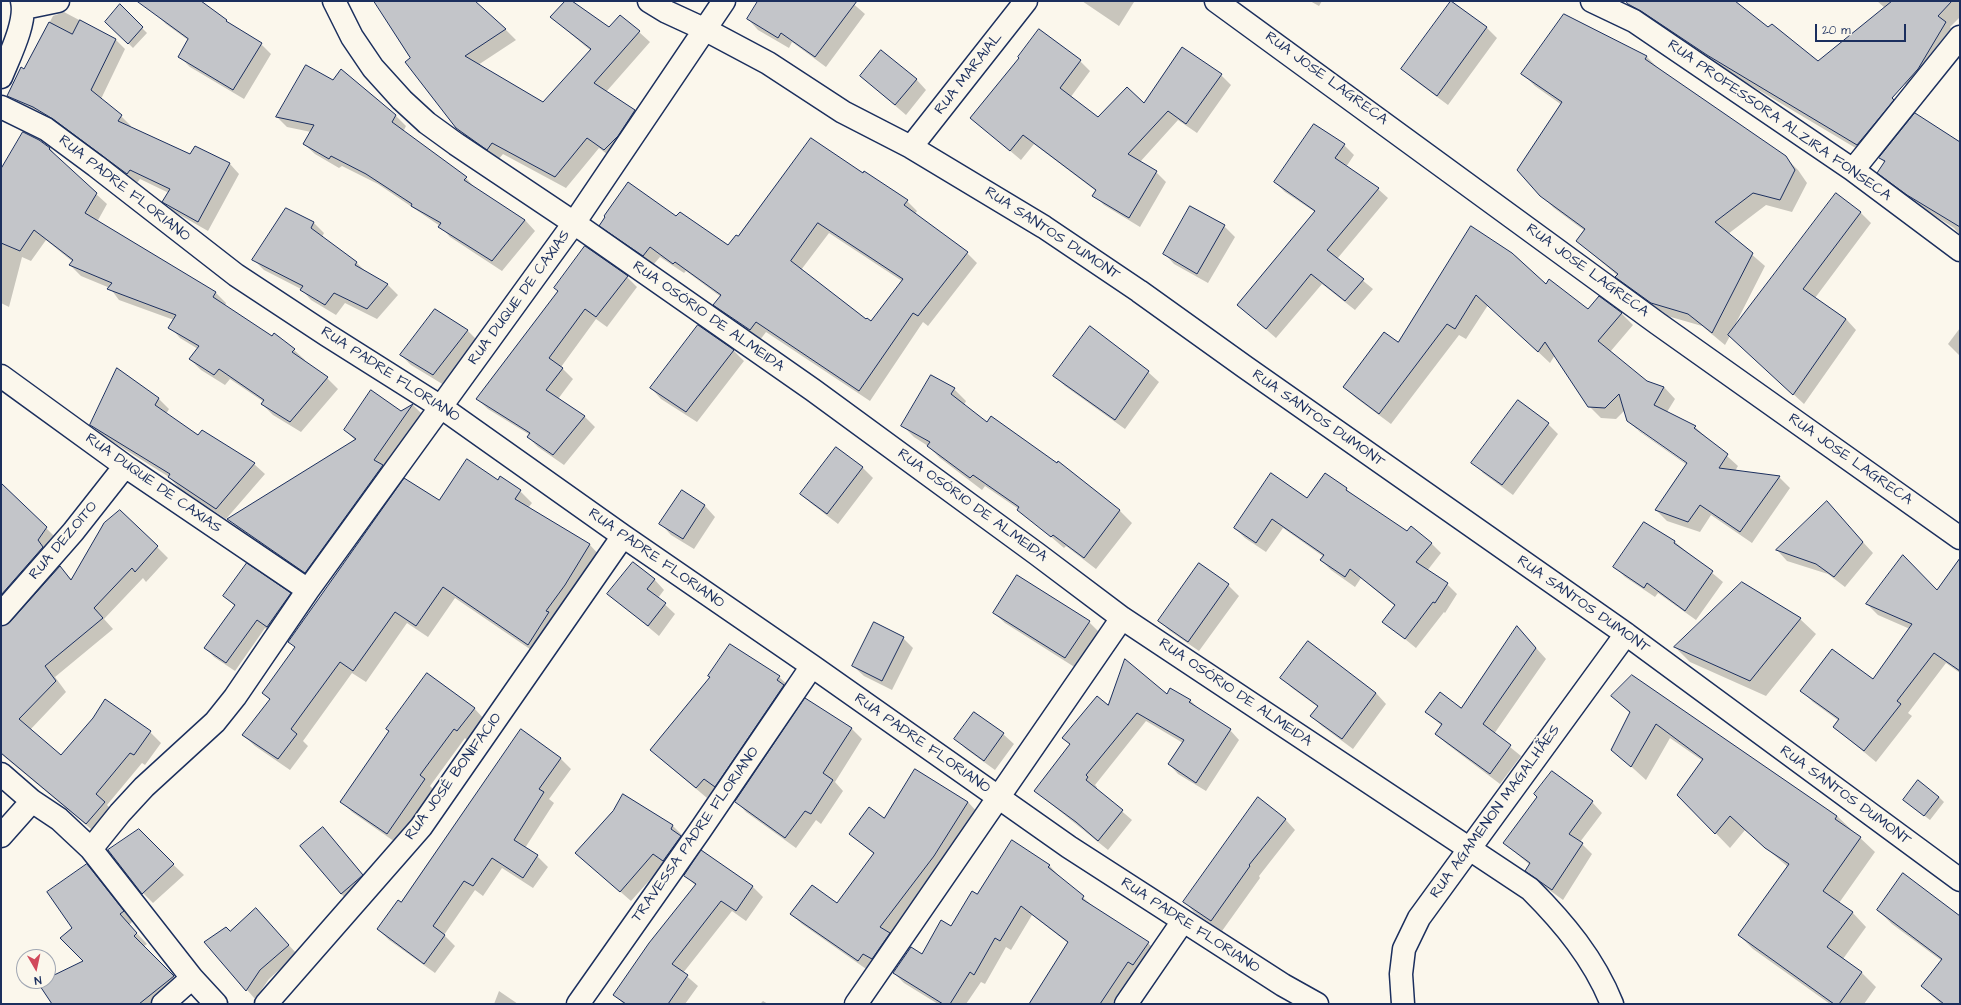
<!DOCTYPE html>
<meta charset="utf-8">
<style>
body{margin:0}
#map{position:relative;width:1961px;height:1005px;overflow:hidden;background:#fbf7ec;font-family:"Architects Daughter",sans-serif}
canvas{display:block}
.frame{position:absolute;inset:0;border:2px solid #1b2f5e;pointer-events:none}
.north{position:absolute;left:16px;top:949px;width:40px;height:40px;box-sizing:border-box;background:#fbf7ec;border:1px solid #a1a7b3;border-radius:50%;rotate:171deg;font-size:11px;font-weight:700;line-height:16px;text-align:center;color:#1b2f5e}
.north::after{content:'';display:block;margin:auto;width:14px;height:18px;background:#d1495b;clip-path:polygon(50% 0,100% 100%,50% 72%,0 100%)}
.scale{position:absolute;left:1815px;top:24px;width:91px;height:18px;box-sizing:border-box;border:2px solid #1b2f5e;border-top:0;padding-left:5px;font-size:12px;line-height:14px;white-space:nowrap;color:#1b2f5e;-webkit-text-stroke:3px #fbf7ec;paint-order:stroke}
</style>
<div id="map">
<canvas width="1961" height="1005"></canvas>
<div class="frame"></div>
<div class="north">N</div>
<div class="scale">20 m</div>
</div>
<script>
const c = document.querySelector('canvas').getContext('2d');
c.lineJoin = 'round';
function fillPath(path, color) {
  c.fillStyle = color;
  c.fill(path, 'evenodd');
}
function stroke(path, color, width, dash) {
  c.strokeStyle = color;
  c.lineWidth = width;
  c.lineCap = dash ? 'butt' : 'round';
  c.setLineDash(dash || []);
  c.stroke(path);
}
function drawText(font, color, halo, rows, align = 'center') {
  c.font = font + ' "Architects Daughter",sans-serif';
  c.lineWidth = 4;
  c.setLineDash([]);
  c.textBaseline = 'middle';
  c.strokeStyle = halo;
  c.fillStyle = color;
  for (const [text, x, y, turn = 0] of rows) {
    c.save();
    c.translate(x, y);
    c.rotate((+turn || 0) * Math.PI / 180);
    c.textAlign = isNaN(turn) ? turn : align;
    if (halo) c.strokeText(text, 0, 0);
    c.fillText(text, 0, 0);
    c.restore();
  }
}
fillPath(new Path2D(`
 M163,1H199L232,26L261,44L271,54L244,99L190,67L179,56L188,40L166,24L156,14Z
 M375,1H437L505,29L516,40L478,65L543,103L591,51L551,17L566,1H570L609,28L639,32L650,42L606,92L634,111L645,122L615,160L599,148L566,188L503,154L498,160L468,139L456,128Z
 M759,1H850L865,14L826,67L792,42L789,48L758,30L748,19Z
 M1082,1H1134V2L1119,26Z
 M1310,1H1322L1319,6Z
 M1627,1H1733L1768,28L1818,63L1885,8L1877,1H1960V17L1950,27L1957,35L1922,91L1869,70L1905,112L1869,156L1720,67L1641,16Z
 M1452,2L1487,28L1497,38L1448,105L1413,79L1403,69Z
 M120,6L147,33L133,48L107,22Z
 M64,12L115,39L125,49L101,99L121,116L131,126L129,128L190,155L195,147L230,164L239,174L208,231L173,211L164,201L169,193L140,179L137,183L64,128L44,116L21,107L12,97L24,70L53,16Z
 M1565,16L1647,57L1659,69L1785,157L1798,170L1807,183L1792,212L1766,205L1728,234L1765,266L1735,325L1836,195L1861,213L1871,223L1815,298L1846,319L1856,330L1804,404L1730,336L1725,345L1702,326L1664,315L1629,289L1617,277L1618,276L1577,241L1585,231L1554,208L1541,195L1562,105L1535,86L1523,74Z
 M1039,30L1080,61L1090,71L1070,98L1098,119L1144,104L1221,75L1231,85L1197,133L1178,120L1140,162L1156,172L1166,182L1140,227L1104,205L1094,195L1096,191L1034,144L1021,160L971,118L1020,58Z
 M861,76L916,79L926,90L906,115Z
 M396,116L406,126L403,132L466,178L476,189L525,220L535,231L502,271L450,237L440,226L378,184L342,166L339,168L315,154L304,144L311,132L287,127L277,117Z
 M39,141L50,148L59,160L107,204L97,222L216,293L226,303L225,306L272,337L294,350L305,360L304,361L327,378L338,389L301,432L273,415L262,404L264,402L230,379L225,385L201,370L190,359L198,349L180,338L170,327L174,320L119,300L110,288L81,276L70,265L73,262L46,240L31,261L22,257L9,307L1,303V171Z
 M1960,143V235L1954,228L1921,207L1891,185L1879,172L1885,163L1880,158Z
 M1344,145L1354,155L1346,167L1378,189L1388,198L1337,259L1373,289L1355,310L1322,284L1276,338L1238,305L1315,212L1285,192L1275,182Z
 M907,201L917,211L915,214L967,253L977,263L928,326L923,322L870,401L766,332L760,340L725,315L715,305L721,297L686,271L684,273L660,257L653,265L611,235L601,225L677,218L728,246L738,237ZM829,233L902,281L871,322L866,321L801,270Z
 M286,209L314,223L324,233L322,237L356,262L367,273L387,284L398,295L377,319L345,303L336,315L311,300L301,289L264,270L254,260Z
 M1224,226L1235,237L1208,283L1174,264L1164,253Z
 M1472,228L1516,256L1546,285L1588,311L1599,298L1622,314L1633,325L1610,352L1647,382L1664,387L1675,399L1667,412L1695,427L1738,466L1735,471L1779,477L1790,488L1752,543L1711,515L1700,532L1667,521L1656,510L1687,465L1640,432L1628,421L1625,410L1616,419L1601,418L1589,406L1555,355L1550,363L1488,305L1466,339L1459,335L1391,424L1356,398L1344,387L1398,344ZM1637,427L1692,465L1690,466L1637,429Z
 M627,277L637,287L607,327L596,319L561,367L573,379L558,399L585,417L595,427L564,465L538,447L528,437L530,435L488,409L477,399L559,292L555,288Z
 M435,310L468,331L478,341L444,385L411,365L401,355Z
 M698,326L734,351L744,361L697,422L661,399L651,388Z
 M1960,328V356L1948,344Z
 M118,369L159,399L169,409L166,414L199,437L254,464L265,474L226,519L179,488L169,477L102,435L91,425Z
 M1148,372L1159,382L1125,429L1065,386L1055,376Z
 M954,389L966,401L964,405L987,423L1057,464L1058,463L1120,511L1132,523L1096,569L1066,546L1064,548L1020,510L985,486L982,490L940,458L928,446L914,437L902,425Z
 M413,405L426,418L319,586L242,532L229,519L355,440L345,430L401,412Z
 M1548,424L1558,434L1513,495L1483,473L1473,462Z
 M862,467L873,478L838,524L812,504L801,494Z
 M500,478L520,491L532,503L528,508L590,545L601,557L540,656L455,598L428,637L407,623L366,682L352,673L303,741L308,746L290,770L255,746L243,735L270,700L263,693L296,648L289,642L439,501L498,481Z
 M1346,489L1354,496L1407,532L1431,543L1441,553L1427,571L1447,584L1457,594L1445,613L1444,612L1416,648L1384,622L1395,606L1361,578L1355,587L1331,570L1321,560L1324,557L1283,528L1266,552L1245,538L1235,528L1307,500Z
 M9,491L57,539L1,619V502Z
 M682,492L705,506L715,517L694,549L671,535L661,524Z
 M1827,503L1873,553L1845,587L1828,574L1787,561L1777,550Z
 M1644,523L1675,542L1723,582L1696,620L1658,593L1655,597L1625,577L1615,567Z
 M157,547L168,558L146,582L143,578L104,619L113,629L55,677L66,692L30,730L61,756L150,732L161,743L145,765L142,763L107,805L115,813L97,834L1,754V627L11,623L60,568L72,580Z
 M1199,565L1228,585L1239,596L1199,651L1170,631L1159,621Z
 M1960,578V673L1946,663L1908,713L1912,716L1876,762L1834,727L1839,721L1813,702L1802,691L1873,680L1910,629L1878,615L1867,604L1937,591Z
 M654,579L664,590L658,598L675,614L659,636L609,594Z
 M1742,583L1800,619L1816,634L1766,696L1690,662L1675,647Z
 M290,594L298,602L276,635L265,628L235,671L214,657L206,648L235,606L224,596Z
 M994,613L1089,622L1099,632L1076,668L1005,623Z
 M903,638L913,648L892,690L864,676L853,666Z
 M1527,638L1546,659L1494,734L1521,756L1500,784L1447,744L1436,734L1442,726L1426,712L1461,709Z
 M1632,676L1837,816L1875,852L1839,903L1852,912L1866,927L1843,959L1862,973L1876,987L1864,1004H1830L1753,949L1739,935L1788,867L1745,830L1730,848L1679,795L1703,761L1670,738L1646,780L1612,749L1631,714L1612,696Z
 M779,677L790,687L725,796L715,789L707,798L662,760Z
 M1282,678L1376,693L1386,704L1353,749L1322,726L1311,716L1318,707L1292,688Z
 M1167,695L1190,700L1200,710L1230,730L1239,740L1206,791L1178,774L1169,764L1183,743L1146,721L1095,785L1097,787L1096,789L1132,820L1108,850L1035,791L1070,745L1063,738L1108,706Z
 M474,708L484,719L468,741L465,738L430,786L434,790L398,844L352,812L342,802L390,731Z
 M974,713L1003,734L1014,744L995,770L966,749L956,739Z
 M852,729L862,739L835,782L843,791L821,824L816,820L796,848L746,812L736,801Z
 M521,730L561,759L571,769L549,799L554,803L525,848L537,856L548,867L533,888L502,868L483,896L475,890L444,935L455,946L435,973L389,940L378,929L400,906Z
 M1552,772L1592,802L1602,813L1580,842L1592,854L1563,900L1537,881L1526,871L1530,865L1504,843L1538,797Z
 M624,795L673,826L683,836L664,864L631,901L576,853L613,811Z
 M1939,797L1944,802L1930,820L1910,805Z
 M968,802L978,813L869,971L802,924L791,914L837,904L874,854L850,834L884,820Z
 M1285,819L1295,830L1259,876L1260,878L1222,931L1194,912L1184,901Z
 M323,829L372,886L352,904L341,894Z
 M138,830L184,875L153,903L143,893Z
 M1049,865L1059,876V877L1094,907L1148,943L1158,953L1117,1004H1035L1068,943L1032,915L1011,950L1006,947L985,984L981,982L966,1004H938L904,983L894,973L923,955L951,927L977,895Z
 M87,866L97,876L133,921L129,925L147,944L143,947L184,986L162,1004H53L39,983L48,981V979L84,962L73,928Z
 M685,875L752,886L763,897L746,921L732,911L683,973L698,986L685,1004H624L614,995L696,886Z
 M1878,910L1960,921V1004H1941L1922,986L1942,961L1892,924Z
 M264,918L297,954L269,979L255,999L206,943Z
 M499,991L518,1004H494Z
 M763,1001L768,1004H760Z`), '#0003');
const building = new Path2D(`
 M137,1H201L227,20L226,21L262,43L233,90L178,57L188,39Z
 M374,1H475L506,29L465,56L543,102L591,49L550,17L565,1H572L609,27L620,15L640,31L594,83L635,110L618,136L604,150L587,138L555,177L492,143L487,150L456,128L405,62L410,58Z
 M758,1H857L815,57L781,33L778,38L747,19Z
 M1451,1L1487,27L1437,96L1401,69Z
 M1626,1H1735L1768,27L1772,24L1818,61L1892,1H1952L1938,16L1946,22L1918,69L1892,98L1894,100L1857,145L1707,55L1641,11L1628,4Z
 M120,4L143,27L128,44L105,22Z
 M1564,14L1647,56L1645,59L1786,156L1795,170L1780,200L1753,193L1715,222L1753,253L1712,333L1688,314L1651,303L1615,277L1618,274L1576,241L1585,229L1540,196L1517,170L1562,102L1521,74Z
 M80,20L116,39L91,90L122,115L118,121L190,154L195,146L230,163L198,222L162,202L170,189L130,170L127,174L53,119L33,107L7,96L21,67L24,69L49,22L72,34Z
 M1039,29L1081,60L1060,88L1098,117L1127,87L1144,103L1182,47L1222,74L1186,124L1168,111L1128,154L1157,171L1129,218L1092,196L1096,190L1023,135L1010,151L970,118L1019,58L1018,57Z
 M881,50L917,79L895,105L860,76Z
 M306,65L333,80L341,69L396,115L392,122L467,177L464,180L525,220L492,261L438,227L441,223L411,206L412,204L366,174L331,156L329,159L303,144L314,125L276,117Z
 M1915,113L1960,142V227L1907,195L1877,173L1885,161L1879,158Z
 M1314,124L1345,144L1335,158L1379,188L1327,250L1364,279L1345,301L1311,274L1266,329L1237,305L1315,211L1274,182Z
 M23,132L39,140L50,148L49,149L97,193L85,213L216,292L213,297L272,336L274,333L295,349L292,352L328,377L290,422L261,404L264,400L219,369L214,375L189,359L199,346L168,328L176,315L107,289L112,283L69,265L73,260L34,230L20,251L1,243V169Z
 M811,138L863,173L864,171L908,200L904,205L968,252L918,316L913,313L859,391L756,322L750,330L713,305L721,295L675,262L673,264L650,247L643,256L599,226L605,217L604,216L628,182L676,216L680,212L728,245L736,235L738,236ZM818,223L903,279L871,321L867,318L866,319L791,261Z
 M1836,193L1861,212L1803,289L1846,319L1793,395L1728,335Z
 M1190,206L1225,225L1197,274L1163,254Z
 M286,208L314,222L311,228L357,262L355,265L388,284L367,309L334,293L325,305L300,290L303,286L252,260Z
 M1471,226L1512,253L1546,284L1549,279L1588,309L1599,296L1622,313L1598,341L1647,381L1664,387L1654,405L1696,426L1694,428L1728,454L1719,468L1780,476L1740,532L1700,505L1688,522L1655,510L1687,463L1627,421L1619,394L1605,408L1588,407L1545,342L1538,352L1476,295L1455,329L1447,324L1379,414L1343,387L1384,332L1398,342Z
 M585,246L628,276L596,317L585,309L549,358L563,368L546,390L585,416L553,455L527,437L530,433L476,399L558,291L554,288Z
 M435,309L468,330L433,375L400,355Z
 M698,325L734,350L686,412L650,388Z
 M1090,326L1149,371L1115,420L1053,376Z
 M117,368L159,398L155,405L198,435L202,430L255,463L216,509L168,477L170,474L90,425Z
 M931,375L955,388L951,394L987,422L991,416L1057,463L1058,461L1120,510L1084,558L1053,535L1051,537L1017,510L1019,507L973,475L970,478L927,446L930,442L901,426Z
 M371,390L401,411L413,404L374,460L383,465L305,573L227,519L356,439L344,430Z
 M1518,400L1549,423L1502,485L1471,463Z
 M836,447L863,467L827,514L800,494Z
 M467,459L498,480L500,476L521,490L515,499L590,544L565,585L546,611L549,612L528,645L443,587L416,626L395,612L353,671L340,662L291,729L297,734L278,759L242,735L270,699L262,693L295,647L288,642L404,478L439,500Z
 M1271,473L1307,498L1325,473L1347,488L1346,490L1407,531L1411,526L1432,543L1416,562L1448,583L1435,603L1433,602L1405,639L1382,622L1395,605L1350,569L1345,577L1320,560L1324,555L1272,519L1256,543L1234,528Z
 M1,483L47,527L38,540L43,547L1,595Z
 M682,490L705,505L683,539L659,524Z
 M1827,501L1863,542L1834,577L1816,564L1776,550Z
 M120,510L158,546L135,572L132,568L94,608L103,618L45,666L56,681L19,719L61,755L93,718L105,699L151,731L134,755L130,753L96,794L105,802L86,824L1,753V626L10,622L60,566L71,580L104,523Z
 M1644,522L1675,541L1674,543L1713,571L1685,611L1647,583L1644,588L1613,567Z
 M1903,555L1937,590L1960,558V671L1934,653L1897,701L1901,704L1864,751L1833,727L1839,719L1800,691L1832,649L1873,679L1912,624L1866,604Z
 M633,562L655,579L647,589L666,603L648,626L607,594Z
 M247,563L291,593L267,627L257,620L226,663L204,648L235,605L223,596Z
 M1199,563L1229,584L1188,642L1158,621Z
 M1017,575L1090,621L1065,658L993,613Z
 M1742,582L1801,618L1750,681L1674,647Z
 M874,622L904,637L882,681L852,666Z
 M1517,626L1536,648L1483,724L1511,745L1490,774L1435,734L1442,724L1425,712L1440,692L1461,708Z
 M1308,641L1376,693L1342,739L1310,716L1318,706L1280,678Z
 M730,644L780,676L777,680L784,685L715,787L704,779L696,788L650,750L710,677L708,676Z
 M1125,659L1167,694L1170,688L1191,700L1189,702L1231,729L1196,783L1168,764L1184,740L1137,713L1086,775L1088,777L1086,780L1123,810L1098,841L1076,822L1034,791L1070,744L1062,738L1097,696L1108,705Z
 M427,673L475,708L457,731L454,729L420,775L425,779L387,834L340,802L389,731L386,729Z
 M1632,675L1837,816L1835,819L1861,837L1823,891L1853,912L1827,947L1862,972L1839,1004H1834L1738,935L1789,864L1765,848L1730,816L1715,834L1677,795L1703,759L1656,724L1631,767L1611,750L1630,712L1611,696Z
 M805,698L852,728L823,773L833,780L811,814L805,811L785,838L735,802Z
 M974,712L1004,733L984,761L954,739Z
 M521,729L561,758L539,789L544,792L514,840L538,855L523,878L492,858L473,886L464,881L433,926L445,935L424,964L377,929L398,900L401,902Z
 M915,769L968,802L934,856L880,927L890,933L872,959L863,954L858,961L790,914L812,885L837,903L874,853L849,834L869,807L884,818Z
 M1552,771L1593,801L1569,834L1583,843L1552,890L1525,871L1530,863L1503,843L1537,797L1534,794Z
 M1918,780L1939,797L1924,816L1903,800Z
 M623,794L673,825L671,829L681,836L663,861L653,854L620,892L575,853L613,811Z
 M1258,797L1286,819L1249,865L1250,866L1211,921L1183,902Z
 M323,827L363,875L341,894L300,846Z
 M139,829L174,864L142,894L108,850Z
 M1012,840L1050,865L1048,867L1084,896L1082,899L1149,942L1133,965L1128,962L1100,1004H1029L1068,942L1021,906L1000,941L995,938L974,975L970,972L950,1004H943L893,973L911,947L922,954L941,920L951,926L972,891L977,894Z
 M701,850L753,886L736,911L721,901L672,964L688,975L668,1004H626L613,995L649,943L696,884L684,876Z
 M87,864L124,911L120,914L137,933L134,936L174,976L139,1004H52L38,983L48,981V978L83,961L60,938L72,928L47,892Z
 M1903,873L1960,916V1004H1944L1921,986L1942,959L1877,910Z
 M256,908L289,945L260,970L246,991L204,942L226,927L230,931Z`);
fillPath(building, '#c3c5c9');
stroke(building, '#1b2f5e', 1);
const minor = new Path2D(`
 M334,1L352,37L373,68L402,100L427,123L456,144L574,223L813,390L1037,554L1122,618L1530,889C1564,923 1594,959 1612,1004
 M649,1L667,12L706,30L768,63L843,112L911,147L1044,227L1139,291L1245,367L1626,634L1960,880
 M1216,1L1657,323L1960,538
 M1592,1L1634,21L1853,170L1960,250
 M24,8L58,1
 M1,77C9,57 27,22 22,1
 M1,107L46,129L96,166L236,275L327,335L441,407L623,536L812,666L1069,847L1283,985L1317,1004
 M911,147L1026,1
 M1853,170L1960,37
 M1,376L125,466L308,590
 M1,614L73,532L125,466
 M1,774L32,801L59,819L91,849L192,978L216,1004
 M1,836L32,801
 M91,849L120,813L144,787L215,722L235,697L308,590L574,223L724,1
 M163,1004L192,978
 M266,1004L421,827L623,536
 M578,1004L699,832L812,666
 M856,1004L1122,618
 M1126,1004L1183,921
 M1403,1004L1401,974L1404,949L1419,918L1626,634`);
stroke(minor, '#1b2f5e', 25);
stroke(minor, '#fbf7ec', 22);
drawText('15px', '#1b2f5e', '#fbf7ec', [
 ["RUA MARAIAL",969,74,-52],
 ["RUA JOSE LAGRECA",1326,79,36],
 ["RUA PROFESSORA ALZIRA FONSECA",1779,121,35],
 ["RUA PADRE FLORIANO",124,189,38],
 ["RUA SANTOS DUMONT",1052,234,33],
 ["RUA JOSE LAGRECA",1587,271,36],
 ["RUA DUQUE DE CAXIAS",520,298,-54],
 ["RUA OSÓRIO DE ALMEIDA",708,317,35],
 ["RUA PADRE FLORIANO",390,375,33],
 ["RUA SANTOS DUMONT",1318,419,35],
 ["RUA JOSE LAGRECA",1850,460,35],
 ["RUA DUQUE DE CAXIAS",153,484,35],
 ["RUA OSÓRIO DE ALMEIDA",972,506,36],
 ["RUA DEZOITO",64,541,-50],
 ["RUA PADRE FLORIANO",656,559,35],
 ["RUA SANTOS DUMONT",1583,605,35],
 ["RUA OSÓRIO DE ALMEIDA",1235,693,34],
 ["RUA PADRE FLORIANO",922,744,35],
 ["RUA JOSÉ BONIFACIO",454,777,-54],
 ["RUA SANTOS DUMONT",1845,796,36],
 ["RUA AGAMENON MAGALHÃES",1496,812,-54],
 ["TRAVESSA PADRE FLORIANO",696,835,-55],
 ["RUA PADRE FLORIANO",1190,926,33]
]);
</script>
